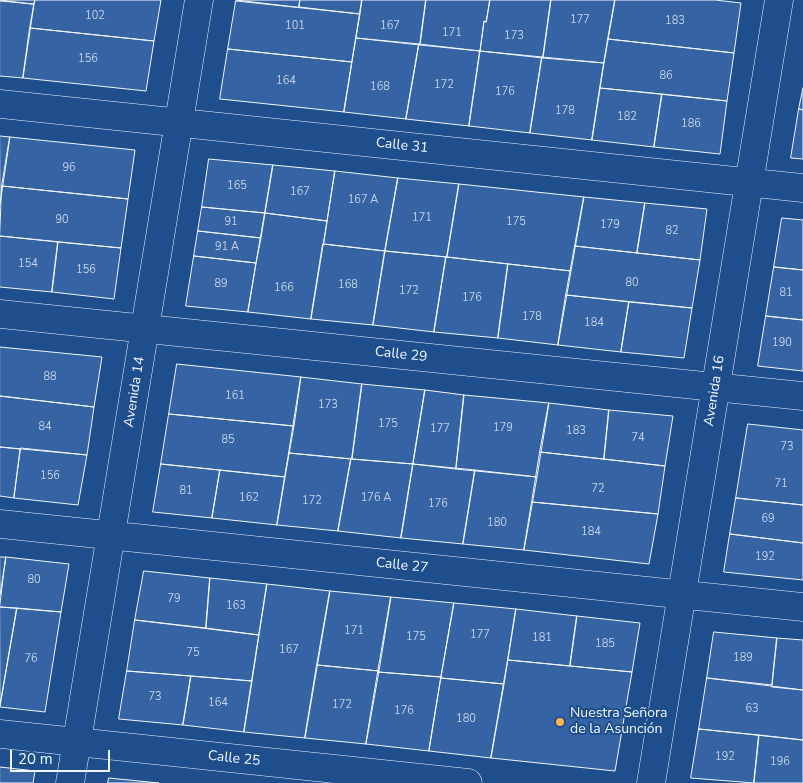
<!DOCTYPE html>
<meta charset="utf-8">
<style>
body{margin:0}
#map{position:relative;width:803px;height:783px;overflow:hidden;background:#1f4e8c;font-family:"Nunito Sans",sans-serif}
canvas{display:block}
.scale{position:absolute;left:10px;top:750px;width:100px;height:22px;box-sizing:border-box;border:2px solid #f2f6ff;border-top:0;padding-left:6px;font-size:15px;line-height:18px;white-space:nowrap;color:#f2f6ff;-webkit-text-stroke:4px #1f4e8c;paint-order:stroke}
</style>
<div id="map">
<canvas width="803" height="783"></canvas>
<div class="scale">20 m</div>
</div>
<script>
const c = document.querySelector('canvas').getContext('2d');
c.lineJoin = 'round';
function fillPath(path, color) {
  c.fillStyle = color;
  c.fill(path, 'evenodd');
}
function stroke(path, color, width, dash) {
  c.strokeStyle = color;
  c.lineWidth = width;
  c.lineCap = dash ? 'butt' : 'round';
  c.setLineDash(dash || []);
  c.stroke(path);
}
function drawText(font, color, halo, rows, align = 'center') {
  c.font = font + ' "Nunito Sans",sans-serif';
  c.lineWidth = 4;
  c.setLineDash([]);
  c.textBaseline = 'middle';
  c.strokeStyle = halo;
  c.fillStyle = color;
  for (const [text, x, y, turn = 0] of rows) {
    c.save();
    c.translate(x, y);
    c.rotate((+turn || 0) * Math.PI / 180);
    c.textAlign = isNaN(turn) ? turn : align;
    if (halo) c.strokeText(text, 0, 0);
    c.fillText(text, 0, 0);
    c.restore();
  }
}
const building = new Path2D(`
 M0,0H35L34,4Z
 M35,0H161L154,41L30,28Z
 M236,0H300L299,7Z
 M300,0H362L360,14L299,7Z
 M362,0H426L420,45L356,38Z
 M426,0H490L486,22L484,21L480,51L420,45Z
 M490,0H551L543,58L480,51L484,21L486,22Z
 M551,0H615L604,63L543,58Z
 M615,0H715L741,3L734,53L608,39Z
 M0,1L34,4L23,78L0,76Z
 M236,1L360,14L352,62L228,49Z
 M30,28L154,41L146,91L23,78Z
 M356,38L419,44L406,119L344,112Z
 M608,39L734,53L727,101L600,88Z
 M419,44L480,51L469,126L406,119Z
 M228,49L352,62L344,112L220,99Z
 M480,51L542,57L530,133L469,126Z
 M542,57L604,63L592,140L530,133Z
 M600,88L662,94L654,147L592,140Z
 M803,88V110L799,109Z
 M662,94L727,101L720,154L654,147Z
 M799,109L803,110V159L791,158Z
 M0,136L10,137L0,204Z
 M10,137L135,150L128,199L2,186Z
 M209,159L273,165L265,213L202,207Z
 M273,165L335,171L327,221L265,213Z
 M335,171L398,178L385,251L324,244Z
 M398,178L459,184L447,257L385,251Z
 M459,184L584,197L571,271L447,257Z
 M2,186L128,199L121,248L0,236Z
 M584,197L645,203L637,253L575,246Z
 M645,203L707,209L700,260L637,253Z
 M202,207L265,213L261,238L198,231Z
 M265,213L327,221L311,319L248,312Z
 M782,218L803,220V270L774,267Z
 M198,231L261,238L256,263L194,256Z
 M0,236L58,242L52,292L0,287Z
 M58,242L121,248L114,299L52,292Z
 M323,244L385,251L373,325L311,319Z
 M575,246L700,260L692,308L566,295Z
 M385,251L446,257L434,332L373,325Z
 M194,256L256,263L248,312L186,306Z
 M446,257L508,264L498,338L434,332Z
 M508,264L571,271L558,345L498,338Z
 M774,267L803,270V320L766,316Z
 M566,295L629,302L621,352L558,345Z
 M629,302L692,308L684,358L621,352Z
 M766,316L803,320V371L758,366Z
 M0,347L102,357L94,407L0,396Z
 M177,364L301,377L294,426L169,414Z
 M301,377L362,384L352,459L289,453Z
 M362,384L425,390L413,464L352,459Z
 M425,390L464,395L456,469L413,464Z
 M464,395L549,403L537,477L456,469Z
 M0,396L94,407L87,455L0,447Z
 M549,403L609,410L604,459L540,452Z
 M609,410L673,416L665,466L604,459Z
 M169,414L294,426L285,477L161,464Z
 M748,424L803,430V505L736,498Z
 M0,447L20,449L14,498L0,496Z
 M21,448L87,455L78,505L14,498Z
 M540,452L665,466L658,514L532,502Z
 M289,453L351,459L338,531L277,525Z
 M351,459L413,464L401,538L338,531Z
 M161,464L220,470L212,518L153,512Z
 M413,464L475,470L463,544L401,538Z
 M220,470L285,477L277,525L212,518Z
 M475,470L537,477L524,550L463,544Z
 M736,498L803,505V543L730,534Z
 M532,502L658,514L649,564L524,550Z
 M730,534L803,543V580L724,572Z
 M0,557H6L0,595Z
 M6,557L69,564L61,612L0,607Z
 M144,571L210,578L206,628L135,620Z
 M210,578L267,584L259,635L206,628Z
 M267,584L330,591L305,738L244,732Z
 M330,591L391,597L379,671L317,665Z
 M391,597L454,603L441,677L378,672Z
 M454,603L516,609L504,684L441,678Z
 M0,607L17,608L0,706Z
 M17,608L61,612L45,712L0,707Z
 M516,609L577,616L570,666L508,660Z
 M577,616L640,623L632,672L570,666Z
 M135,620L259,635L252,681L127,671Z
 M714,632L777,638L772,685L707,678Z
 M777,638L803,640V690L772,687Z
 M508,660L632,672L615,771L491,758Z
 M317,665L379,671L366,744L305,738Z
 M127,671L191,676L183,725L119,719Z
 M378,672L441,677L429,751L366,744Z
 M191,676L252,681L244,732L183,725Z
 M441,678L504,684L491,758L429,751Z
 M707,678L803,690V740L699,729Z
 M699,729L759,735L754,783L691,778Z
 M759,735L803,740V783H754Z
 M0,767L35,771L33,783H0Z
 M109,778L159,783H108Z`);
fillPath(building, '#3563a3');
stroke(building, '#f2f6ff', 1);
const street = new Path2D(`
 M0,104L803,188
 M0,314L803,396
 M0,524L803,607
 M0,734L468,783
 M70,783L199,0
 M651,783L779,0`);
stroke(street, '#f2f6ff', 29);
stroke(street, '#1f4e8c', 28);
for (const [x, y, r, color] of [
 [560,722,5,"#ffb74d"]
]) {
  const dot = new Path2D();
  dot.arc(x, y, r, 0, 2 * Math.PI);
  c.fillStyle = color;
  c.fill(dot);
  stroke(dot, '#1f4e8c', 2);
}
drawText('11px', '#c3d1e8', null, [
 ["102",95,16],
 ["177",580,20],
 ["183",675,21],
 ["101",295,26],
 ["167",390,26],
 ["171",452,33],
 ["173",514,36],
 ["156",88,59],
 ["86",666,76],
 ["164",286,81],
 ["172",444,85],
 ["168",380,87],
 ["176",505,92],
 ["178",565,111],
 ["182",627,117],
 ["186",691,124],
 ["96",69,168],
 ["165",237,186],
 ["167",300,192],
 ["167 A",363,200],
 ["171",422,218],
 ["90",62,220],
 ["91",231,222],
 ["175",516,222],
 ["179",610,225],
 ["82",672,231],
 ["91 A",227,247],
 ["154",28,264],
 ["156",86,270],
 ["80",632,283],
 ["89",221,284],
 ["168",348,285],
 ["166",284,288],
 ["172",409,291],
 ["81",786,293],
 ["176",472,298],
 ["178",532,317],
 ["184",594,323],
 ["190",782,343],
 ["88",50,377],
 ["161",235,396],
 ["173",328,405],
 ["175",388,424],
 ["84",45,427],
 ["179",503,428],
 ["177",440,429],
 ["183",576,431],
 ["74",638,438],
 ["85",228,440],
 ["73",787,447],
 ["156",50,476],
 ["71",781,484],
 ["72",598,489],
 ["81",186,491],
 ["162",249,498],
 ["176 A",376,498],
 ["172",312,501],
 ["176",438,504],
 ["69",768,519],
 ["180",497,523],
 ["184",591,532],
 ["192",765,557],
 ["80",34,580],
 ["79",174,599],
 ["163",236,606],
 ["171",354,631],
 ["177",480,635],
 ["175",416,637],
 ["181",542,638],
 ["185",605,644],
 ["167",289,650],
 ["75",193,653],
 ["189",743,658],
 ["76",31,659],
 ["73",155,697],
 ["164",218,703],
 ["172",342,705],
 ["63",752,709],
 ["176",404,711],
 ["180",466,719],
 ["192",725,757],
 ["196",780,762]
]);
drawText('14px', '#f2f6ff', '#1f4e8c', [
 ["Calle 31",402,146,6],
 ["Calle 29",401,355,6],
 ["Avenida 16",715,391,-81],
 ["Avenida 14",135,392,-81],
 ["Calle 27",402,566,6],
 ["Calle 25",234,759,6]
]);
drawText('14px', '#f2f6ff', '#1f4e8c', [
 ["Nuestra Señora",570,714],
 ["de la Asunción",570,730]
], 'left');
</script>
